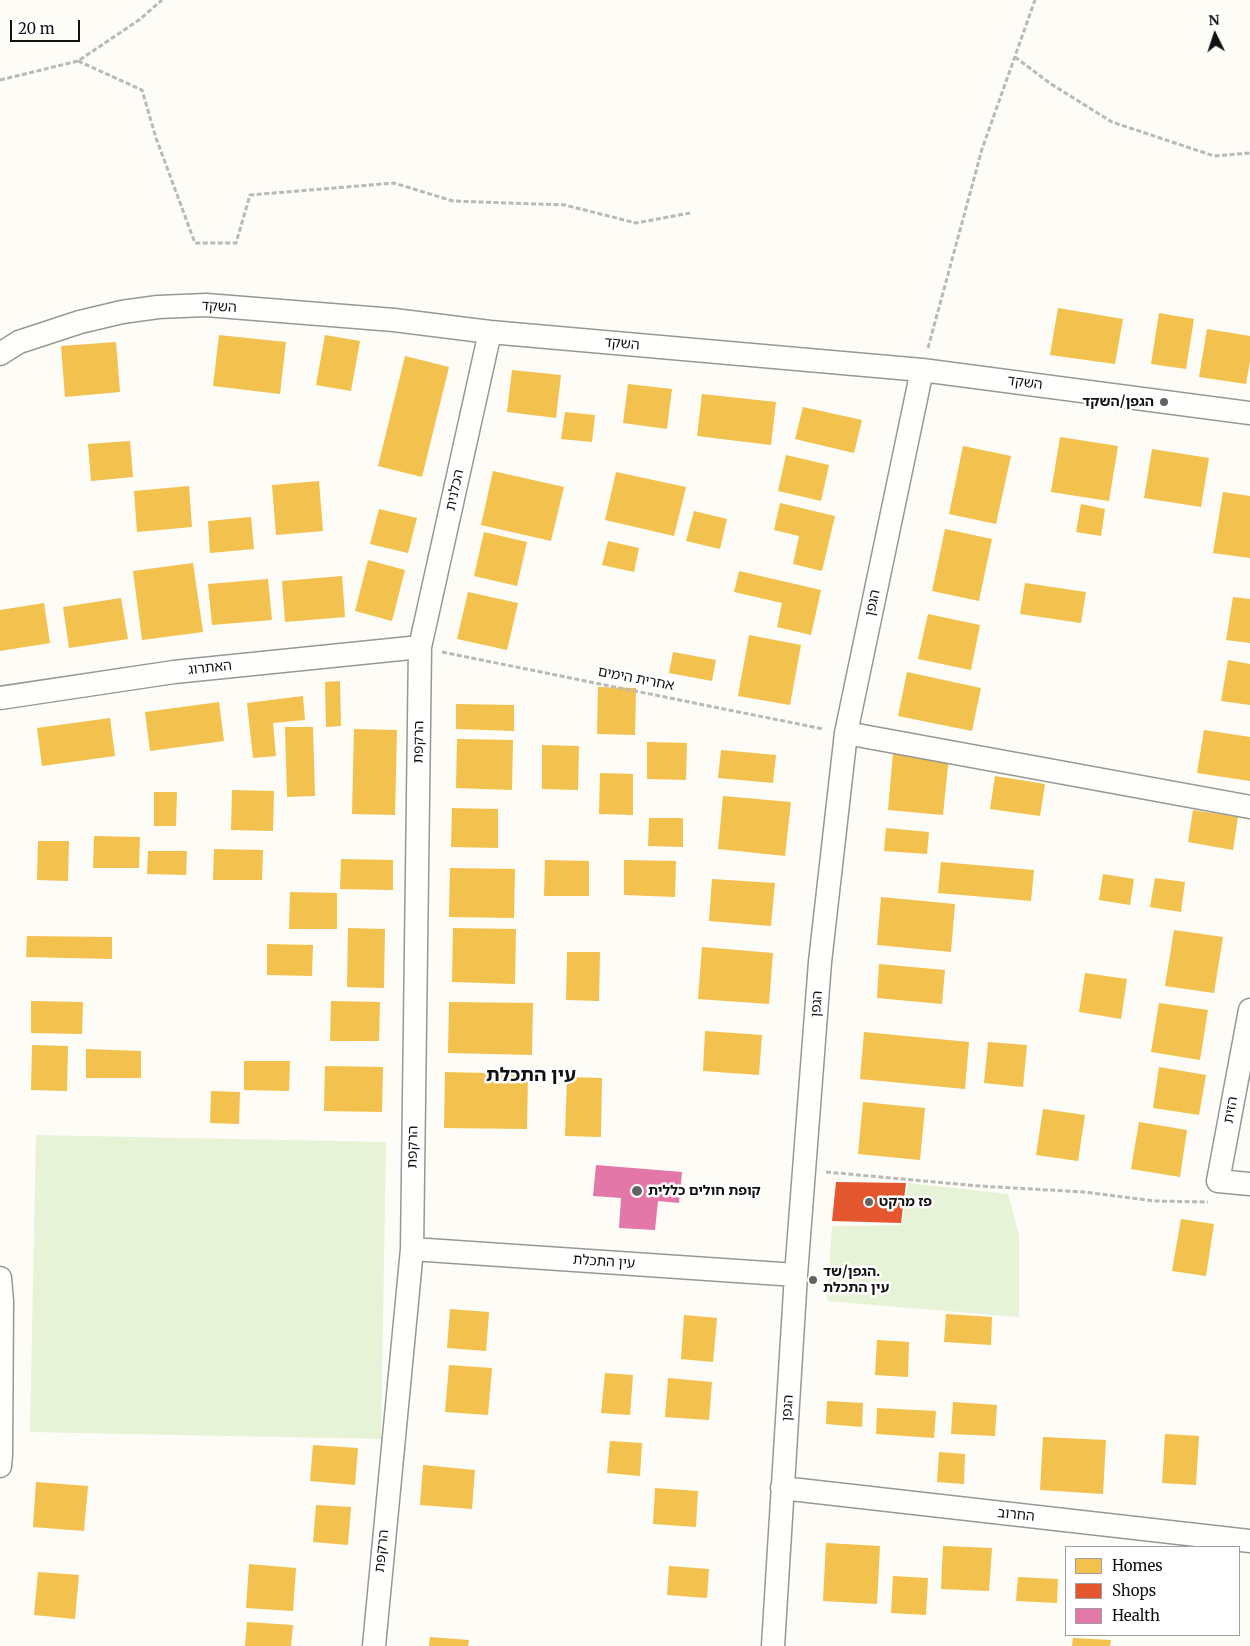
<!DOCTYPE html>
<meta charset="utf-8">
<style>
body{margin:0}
#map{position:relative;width:1250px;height:1646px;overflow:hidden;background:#fdfcf7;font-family:Merriweather,serif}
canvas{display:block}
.legend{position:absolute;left:1065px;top:1546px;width:175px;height:90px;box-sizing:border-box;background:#fff;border:1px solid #a0a0a0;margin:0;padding:6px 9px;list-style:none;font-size:15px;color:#111}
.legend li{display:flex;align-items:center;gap:10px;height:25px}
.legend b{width:25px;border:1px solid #a0a0a0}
.north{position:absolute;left:1190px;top:10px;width:50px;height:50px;-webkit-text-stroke:4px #fff;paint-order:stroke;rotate:356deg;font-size:14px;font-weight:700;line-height:20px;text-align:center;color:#111}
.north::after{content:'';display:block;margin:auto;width:18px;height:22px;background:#111;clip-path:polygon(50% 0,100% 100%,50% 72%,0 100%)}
.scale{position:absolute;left:10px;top:20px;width:70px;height:22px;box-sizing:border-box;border:2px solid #111;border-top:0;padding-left:6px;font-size:15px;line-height:18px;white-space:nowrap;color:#111;-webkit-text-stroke:4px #fff;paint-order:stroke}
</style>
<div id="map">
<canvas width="1250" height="1646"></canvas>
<ul class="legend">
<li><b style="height:14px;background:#f2c14e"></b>Homes</li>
<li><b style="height:14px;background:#e4572e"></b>Shops</li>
<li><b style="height:14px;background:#e377a8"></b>Health</li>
</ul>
<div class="north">N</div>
<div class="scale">20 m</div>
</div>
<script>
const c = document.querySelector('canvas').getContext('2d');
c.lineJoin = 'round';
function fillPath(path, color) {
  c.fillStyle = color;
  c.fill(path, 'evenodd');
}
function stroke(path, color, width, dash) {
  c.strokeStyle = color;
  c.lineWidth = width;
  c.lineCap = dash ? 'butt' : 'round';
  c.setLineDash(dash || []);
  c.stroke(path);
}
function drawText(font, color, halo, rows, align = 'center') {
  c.font = font + ' Merriweather,"Noto Sans Hebrew",serif';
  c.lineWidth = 5;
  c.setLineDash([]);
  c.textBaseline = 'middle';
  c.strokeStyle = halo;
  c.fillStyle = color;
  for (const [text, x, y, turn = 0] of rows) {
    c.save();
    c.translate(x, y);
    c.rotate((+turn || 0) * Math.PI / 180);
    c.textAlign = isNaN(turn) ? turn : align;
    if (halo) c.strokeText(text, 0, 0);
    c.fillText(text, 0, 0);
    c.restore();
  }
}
fillPath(new Path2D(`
 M36,1135L386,1142L381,1439L30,1432Z
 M908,1183L1008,1194L1019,1235V1317L827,1301L832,1226L902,1225Z`), '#e7f3d7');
fillPath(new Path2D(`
 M1058,308L1123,319L1115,364L1050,355Z
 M1159,313L1194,319L1186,369L1151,364Z
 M1207,329L1250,336V361L1246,384L1199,377Z
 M219,335L286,342L280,394L213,386Z
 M325,335L360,341L351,391L316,385Z
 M116,342L120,392L65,397L61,346Z
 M405,356L449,367L422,477L378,466Z
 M512,370L561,375L556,418L507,412Z
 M628,384L672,389L667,429L623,423Z
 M702,394L776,402L771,445L697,436Z
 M803,407L862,420L854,453L795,439Z
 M565,412L595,415L592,442L561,439Z
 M1060,437L1118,446L1109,501L1051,492Z
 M130,441L133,477L91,481L88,444Z
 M963,446L1011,456L996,524L949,514Z
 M1152,449L1209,458L1201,507L1144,498Z
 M786,455L829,465L821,501L778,491Z
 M493,471L564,487L551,541L481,525Z
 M616,472L686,487L674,536L605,520Z
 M319,481L323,531L276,535L272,485Z
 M189,486L192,527L137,532L134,491Z
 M1223,492L1250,496V558L1213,553Z
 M780,503L835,516L822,571L793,564L799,536L774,530Z
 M1081,504L1105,509L1101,536L1076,532Z
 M379,509L417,518L408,553L370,544Z
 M694,511L727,519L720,549L686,541Z
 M251,517L254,549L210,553L208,521Z
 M945,529L992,539L979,601L932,591Z
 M484,532L527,542L517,586L474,576Z
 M608,541L639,548L634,572L602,565Z
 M368,560L405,570L392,621L355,611Z
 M193,563L203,632L142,640L133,571Z
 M739,571L821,590L811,635L777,627L782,603L734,592Z
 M342,576L345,617L285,622L282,581Z
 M268,579L272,620L212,625L208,584Z
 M1025,583L1086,592L1081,623L1020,614Z
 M468,592L518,603L507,650L457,639Z
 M1233,597L1250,599V643L1226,640Z
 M121,598L128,639L69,648L63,607Z
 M44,603L50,643L0,651V610Z
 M928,614L980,625L971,670L918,659Z
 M749,635L801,645L790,705L738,696Z
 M673,652L716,660L712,681L669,673Z
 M1228,660L1250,664V705L1221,701Z
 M907,672L981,688L972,731L898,716Z
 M340,681L341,726L326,727L325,682Z
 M598,687L636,688L635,735L597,734Z
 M303,696L305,720L273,723L276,756L253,758L247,703Z
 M219,702L224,741L150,751L145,712Z
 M456,704L514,705V731L456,729Z
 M110,718L115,756L42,766L37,728Z
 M285,727H313L315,796L287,797Z
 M354,729L397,730L395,815L352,814Z
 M1204,730L1250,737V781L1197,773Z
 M457,739L513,740L512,790L456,788Z
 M647,742L687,743L686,780L647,779Z
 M542,745L579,746L578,790L542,789Z
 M721,750L776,755L773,783L718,778Z
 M893,752L949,756L943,815L888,810Z
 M600,773L633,774V815L599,814Z
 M995,776L1045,784L1040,816L990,809Z
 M232,790L274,791L273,831L231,830Z
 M154,792H177L176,826H154Z
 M723,796L791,802L785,856L718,849Z
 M452,808L498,809V848L451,847Z
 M1193,810L1238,817L1233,850L1188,842Z
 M649,818H683V847L648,846Z
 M886,828L929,832L927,854L884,851Z
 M94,836L140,837L139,868H93Z
 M38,841H69L68,881L37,880Z
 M214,849L263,850L262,880H213Z
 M148,851H187L186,875L147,874Z
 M341,859L393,860V890L340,889Z
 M545,860L589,861V896H544Z
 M624,860L676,861L675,897L624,895Z
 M941,862L1034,870L1031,901L938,893Z
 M450,868L515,869L514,918L449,917Z
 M1103,874L1134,879L1130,905L1099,900Z
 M1155,878L1185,882L1181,912L1150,907Z
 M712,879L775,883L771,926L709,921Z
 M290,892L337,893V929H289Z
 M881,897L955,904L951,952L877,945Z
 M348,928L385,929L384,988L347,987Z
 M453,928L516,929L515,984L452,982Z
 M1174,930L1223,937L1214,993L1165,986Z
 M27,936L112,937V959L26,957Z
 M267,944L313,945L312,976L267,975Z
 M702,947L773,953L769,1004L698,999Z
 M567,952H600L599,1001L566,1000Z
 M879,964L945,970L942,1004L877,998Z
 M1085,973L1127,979L1121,1019L1079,1012Z
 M31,1001L83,1002L82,1034L31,1033Z
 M331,1001L380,1002L379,1041H330Z
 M449,1002L533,1003L532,1055L448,1053Z
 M1159,1003L1208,1010L1200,1060L1151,1052Z
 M705,1031L762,1035L759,1075L703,1071Z
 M864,1032L969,1042L965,1089L860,1079Z
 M988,1042L1027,1045L1023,1087L984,1083Z
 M32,1045L68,1046L67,1091L31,1090Z
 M86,1049L141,1051V1078H86Z
 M244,1061H290L289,1091L244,1090Z
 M325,1066L383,1067L382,1112L324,1111Z
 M1159,1067L1206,1075L1199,1115L1153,1108Z
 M445,1072L528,1074L527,1129L444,1128Z
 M567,1077L602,1078L601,1137L565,1136Z
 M211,1091L240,1092L239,1124L210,1123Z
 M863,1102L925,1108L920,1160L858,1154Z
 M1043,1109L1085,1115L1078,1161L1036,1155Z
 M1139,1122L1187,1130L1180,1177L1131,1169Z
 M1181,1219L1214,1224L1206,1276L1172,1271Z
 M450,1309L489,1312L486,1351L447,1348Z
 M946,1314L992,1317L991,1345L944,1342Z
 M684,1315L717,1318L713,1362L681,1359Z
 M877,1340L909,1342L908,1377L875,1375Z
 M449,1365L492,1368L488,1415L445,1412Z
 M605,1373L633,1375L630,1415L601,1413Z
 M668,1378L712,1382L709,1420L665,1417Z
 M827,1401L863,1403L862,1427L826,1424Z
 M953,1402L997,1405L995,1436L951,1434Z
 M877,1408L936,1411L934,1438L876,1434Z
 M1165,1434L1199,1436L1196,1485L1162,1483Z
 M1043,1437L1106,1440L1103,1494L1040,1490Z
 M610,1441L642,1443L640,1476L607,1473Z
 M313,1445L358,1448L355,1485L310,1481Z
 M939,1452L965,1454L964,1484L937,1482Z
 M423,1465L475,1470L472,1509L420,1505Z
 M36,1482L88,1486L84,1531L33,1527Z
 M655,1488L698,1491L696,1527L653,1524Z
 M316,1505L351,1507L348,1545L313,1542Z
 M826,1543L880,1546L877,1604L823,1601Z
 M943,1546L992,1548L989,1591L941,1589Z
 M249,1564L296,1568L293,1611L246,1608Z
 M669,1566L709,1569L707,1598L667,1595Z
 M38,1572L79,1575L75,1619L34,1615Z
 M893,1576L928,1578L926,1615L891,1613Z
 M1018,1577L1058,1579L1057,1603L1016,1601Z
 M247,1622L293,1625L291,1646H245Z
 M430,1637L469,1640L468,1646H429Z
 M1073,1638L1111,1640L1110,1646H1072Z`), '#f2c14e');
fillPath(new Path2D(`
 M836,1182L906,1183L901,1223L832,1221Z`), '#e4572e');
fillPath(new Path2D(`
 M596,1165L682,1172L679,1203L658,1201L655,1230L619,1228L621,1198L593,1196Z`), '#e377a8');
const minor = new Path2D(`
 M0,354L19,342L80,322L122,312L158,307L206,305L394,320L490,332L922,370L1250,413
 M0,698L174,672L420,647
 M846,733L1250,807
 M1250,1010L1218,1181L1250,1184
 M412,1249L796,1275
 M0,1278L2,1301L1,1454L0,1466
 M782,1488L1250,1541
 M374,1646L412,1249L420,647L490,332
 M773,1646L796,1275L820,962L846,733L922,370`);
stroke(minor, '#979795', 25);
stroke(new Path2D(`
 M1015,57L1051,84L1112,122L1214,156L1250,153
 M78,61L142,90L156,138L195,243H236L250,195L394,183L453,201L565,205L636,223L690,213
 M0,80L78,61L139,20L162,0
 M928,348L982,149L1035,0
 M442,652L823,729
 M826,1172L979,1186L1084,1192L1155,1201L1208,1202`), '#b9b9b8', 3, [5, 2.5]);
stroke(minor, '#fffffe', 22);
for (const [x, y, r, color] of [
 [1164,402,5,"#646362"],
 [637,1191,6,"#646362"],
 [869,1202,5,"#646362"],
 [813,1280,5,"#646362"]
]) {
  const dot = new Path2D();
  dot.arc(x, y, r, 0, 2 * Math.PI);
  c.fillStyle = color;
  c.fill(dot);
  stroke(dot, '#fff', 2);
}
drawText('14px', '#111', '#fff', [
 ["השקד",219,307,3],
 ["השקד",622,344,5],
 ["השקד",1025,383,7],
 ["הכלנית",455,490,-78],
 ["הגפן",873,603,-78],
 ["האתרוג",210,668,-6],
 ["אחרית הימים",636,679,11],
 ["הרקפת",419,742,-89],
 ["הגפן",817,1004,-86],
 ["הזית",1231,1110,-80],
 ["הרקפת",413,1147,-89],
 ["עין התכלת",604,1262,4],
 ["הגפן",788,1408,-86],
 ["החרוב",1016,1515,6],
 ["הרקפת",382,1551,-84]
]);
drawText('bold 14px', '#111', '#fff', [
 ["הגפן/השקד",1154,402,"right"],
 ["קופת חולים כללית",648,1191],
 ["פז מרקט",879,1202],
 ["הגפן/שד.",823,1272],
 ["עין התכלת",823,1288]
], 'left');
drawText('bold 19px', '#111', '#fff', [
 ["עין התכלת",531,1076]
]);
</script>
